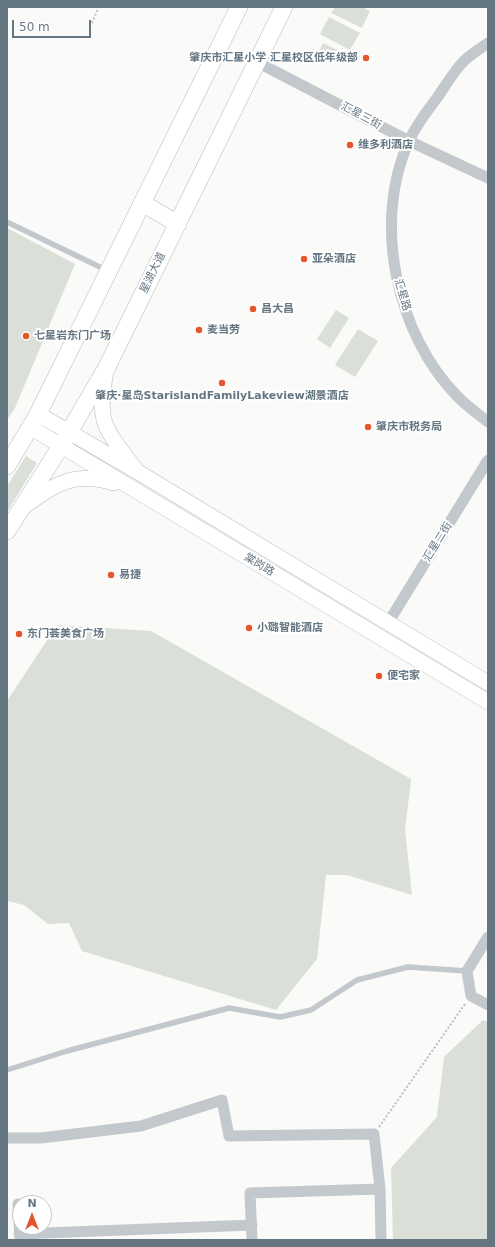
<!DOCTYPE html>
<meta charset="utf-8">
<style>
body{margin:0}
#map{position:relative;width:495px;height:1247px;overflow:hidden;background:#fafaf8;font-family:"DejaVu Sans",sans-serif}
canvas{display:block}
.frame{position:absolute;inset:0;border:8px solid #657683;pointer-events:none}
.north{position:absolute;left:12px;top:1195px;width:40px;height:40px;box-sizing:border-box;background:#fff;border:1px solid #c1c8cd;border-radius:50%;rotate:0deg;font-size:11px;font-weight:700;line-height:16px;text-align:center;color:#657683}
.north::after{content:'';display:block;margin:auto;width:14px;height:18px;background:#e4572e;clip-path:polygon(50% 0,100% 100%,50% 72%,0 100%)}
.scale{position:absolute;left:12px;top:20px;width:79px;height:18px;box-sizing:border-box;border:2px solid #657683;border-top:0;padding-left:5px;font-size:12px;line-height:14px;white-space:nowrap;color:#657683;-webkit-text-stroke:3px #fff;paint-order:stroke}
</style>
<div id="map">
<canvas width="495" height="1247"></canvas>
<div class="frame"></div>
<div class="north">N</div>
<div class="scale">50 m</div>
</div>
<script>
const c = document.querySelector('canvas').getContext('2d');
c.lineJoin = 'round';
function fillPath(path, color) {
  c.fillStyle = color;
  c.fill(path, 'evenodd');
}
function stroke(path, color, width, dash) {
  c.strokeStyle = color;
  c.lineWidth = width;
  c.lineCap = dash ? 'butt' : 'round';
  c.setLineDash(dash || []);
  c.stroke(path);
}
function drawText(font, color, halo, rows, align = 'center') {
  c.font = font + ' "DejaVu Sans","Noto Sans SC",sans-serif';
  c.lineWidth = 4;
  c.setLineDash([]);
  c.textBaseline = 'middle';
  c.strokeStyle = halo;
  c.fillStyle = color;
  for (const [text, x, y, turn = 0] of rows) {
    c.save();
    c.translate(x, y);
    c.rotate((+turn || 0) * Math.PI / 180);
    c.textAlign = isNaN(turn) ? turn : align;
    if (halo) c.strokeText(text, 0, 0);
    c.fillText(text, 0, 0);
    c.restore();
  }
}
fillPath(new Path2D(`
 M335,7H362L370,11L362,28L331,13Z
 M329,17L360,33L350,50L320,34Z
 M323,43L343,53L338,62L319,52Z
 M7,228L75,264L15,408L7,420Z
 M336,310L349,318L330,348L317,339Z
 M358,329L378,341L355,377L335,365Z
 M26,456L37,463L7,512V486Z
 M57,625L151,631L411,779L405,830L412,895L347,875H326L317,959L276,1010L82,951L69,923L48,924L24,905L7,901V701Z
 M483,1020L488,1022V1240H393L391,1168L437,1117L444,1057Z`), '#dadfd7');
const secondary = new Path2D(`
 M106,371C97,423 103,426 134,467
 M38,414L138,472L488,683
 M30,427L488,702
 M23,507C56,484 72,471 114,483`);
const primary = new Path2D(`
 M142,203L178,224
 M7,466L38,414L239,7
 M7,531L61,446L107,367L284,7`);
stroke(secondary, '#b3babf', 16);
stroke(primary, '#b5babe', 18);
stroke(new Path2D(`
 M92,23L98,9
 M379,1127L465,1004`), '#bbbfc2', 2, [2, 2]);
stroke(new Path2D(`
 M7,222L106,270
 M7,1070L67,1051L229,1008L280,1017L311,1010L357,980L408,967L467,971`), '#c3c8cc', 5.5);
stroke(new Path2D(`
 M488,43C481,48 473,53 466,59C455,69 446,85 437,98C427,111 416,125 409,141C372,221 396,335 458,397C467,406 478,414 488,422
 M257,62L409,141L488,178
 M388,623L488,460
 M488,937L467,971L471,996L488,1005
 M7,1138H41L141,1126L222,1100L229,1136L374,1134L380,1189L381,1240
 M18,1204L20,1240
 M19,1234L252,1225
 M252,1240L250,1193L380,1189`), '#c3c8cc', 11);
stroke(secondary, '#fff', 15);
stroke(primary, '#fff', 17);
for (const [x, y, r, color] of [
 [366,58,4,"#e4572e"],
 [350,145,4,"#e4572e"],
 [304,259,4,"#e4572e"],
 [253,309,4,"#e4572e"],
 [199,330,4,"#e4572e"],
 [26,336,4,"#e4572e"],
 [222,383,4,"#e4572e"],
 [368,427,4,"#e4572e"],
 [111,575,4,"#e4572e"],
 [249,628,4,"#e4572e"],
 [19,634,4,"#e4572e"],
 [379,676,4,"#e4572e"]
]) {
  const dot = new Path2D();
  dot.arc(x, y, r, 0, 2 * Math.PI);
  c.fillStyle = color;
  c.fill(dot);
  stroke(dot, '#fff', 1.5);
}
drawText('bold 11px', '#657683', '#fff', [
 ["肇庆市汇星小学 汇星校区低年级部",358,58,"right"],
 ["维多利酒店",358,145],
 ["亚朵酒店",312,259],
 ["昌大昌",261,309],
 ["麦当劳",207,330],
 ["七星岩东门广场",34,336],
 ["肇庆·星岛StarislandFamilyLakeview湖景酒店",222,396,"center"],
 ["肇庆市税务局",376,427],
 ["易捷",119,575],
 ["小璐智能酒店",257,628],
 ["东门荟美食广场",27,634],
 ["便宅家",387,676]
], 'left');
drawText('11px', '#657683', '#fff', [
 ["汇星三街",361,116,28],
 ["星湖大道",153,273,-64],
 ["汇星路",402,295,73],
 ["汇星二街",438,542,-58],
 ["棠岗路",259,565,31]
]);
</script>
